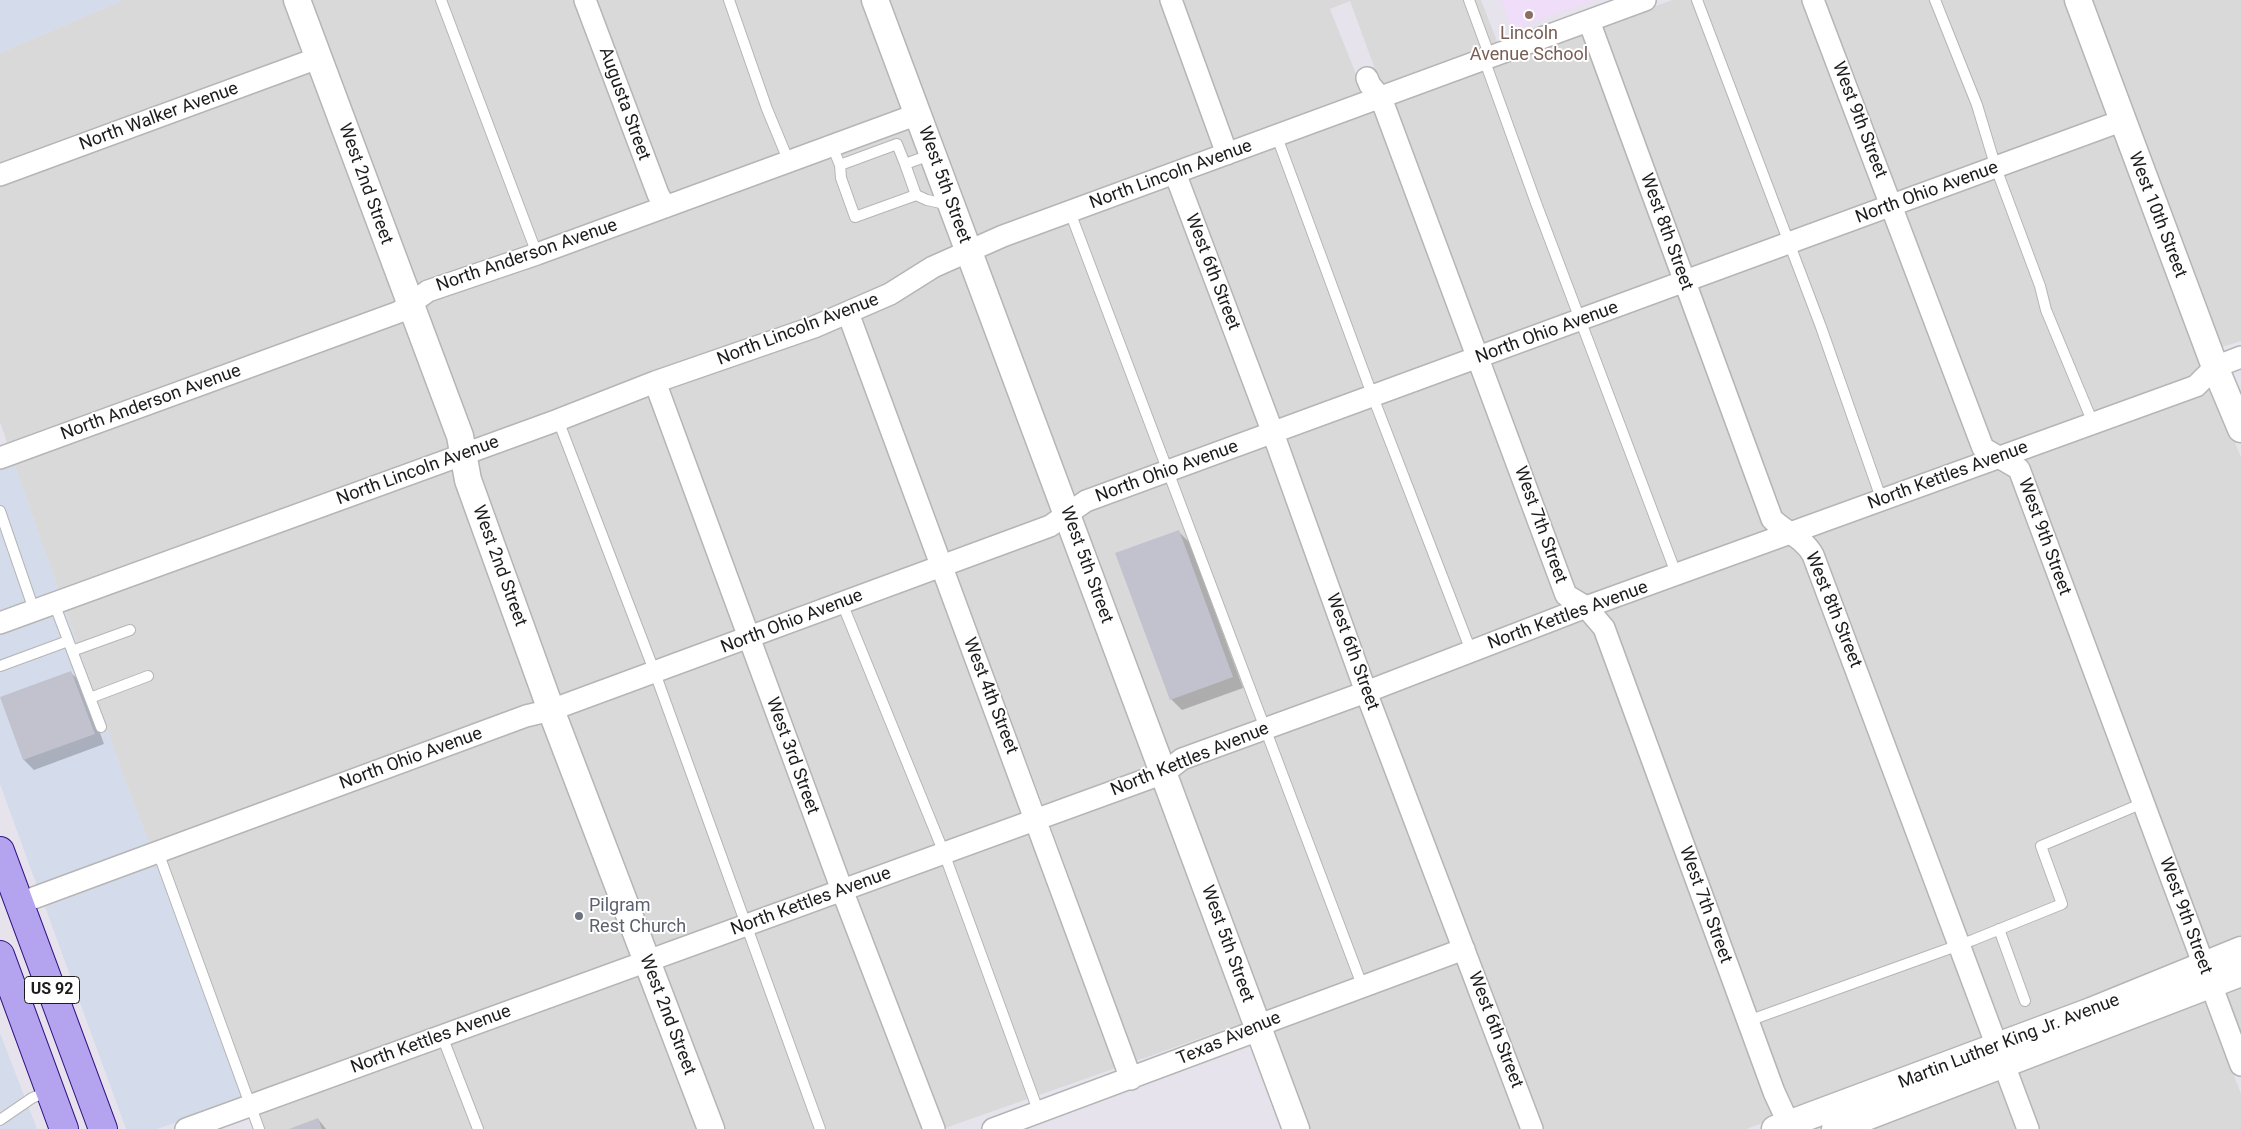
<!DOCTYPE html>
<style>
body{margin:0}
canvas{display:block;background:#e6e3ec}
</style>
<canvas width="2241" height="1129"></canvas>
<script>
const c = document.querySelector('canvas').getContext('2d');
c.lineJoin = 'round';
function fillPath(path, color) {
  c.fillStyle = color;
  c.fill(path, 'evenodd');
}
function stroke(path, color, width, dash) {
  c.strokeStyle = color;
  c.lineWidth = width;
  c.lineCap = dash ? 'butt' : 'round';
  c.setLineDash(dash || []);
  c.stroke(path);
}
function drawText(font, color, halo, rows, align = 'center') {
  c.font = font + ' Roboto,sans-serif';
  c.lineWidth = 4;
  c.setLineDash([]);
  c.textBaseline = 'middle';
  c.strokeStyle = halo;
  c.fillStyle = color;
  for (const [text, x, y, turn = 0] of rows) {
    c.save();
    c.translate(x, y);
    c.rotate((+turn || 0) * Math.PI / 180);
    c.textAlign = isNaN(turn) ? turn : align;
    if (halo) c.strokeText(text, 0, 0);
    c.fillText(text, 0, 0);
    c.restore();
  }
}
fillPath(new Path2D(`
 M123,0H286L305,53L0,165V53Z
 M308,0H574L650,202L415,289Z
 M597,0H864L905,108L670,195Z
 M886,0H1160L1214,149L975,239Z
 M1183,0H1481L1498,44L1385,86L1379,80L1350,1L1330,9L1364,94L1234,141Z
 M1672,0H1802L1879,201L1691,270L1602,26Z
 M1825,0H2066L2108,116L1899,194Z
 M2089,0H2241V341L2219,348Z
 M1582,33L1671,277L1484,346L1394,103Z
 M312,71L397,302L8,445L0,422V185Z
 M1374,110L1464,354L1280,420L1188,178Z
 M911,126L956,248L885,286L810,319L472,441L422,308L433,299Z
 M2115,133L2203,365L2190,378L2003,446L1991,441L1905,212Z
 M1168,185L1260,428L1072,498L982,257L1006,245Z
 M1885,219L1973,451L1977,456L1795,523L1782,513L1697,287Z
 M963,265L1054,510L1045,518L947,553L861,318L938,275Z
 M1677,294L1762,522L1771,532L1588,597L1575,589L1491,364Z
 M404,320L452,448L59,591L14,463Z
 M842,326L927,561L755,626L668,388Z
 M1471,371L1556,599L1563,606L1373,679L1286,438Z
 M2211,384L2241,457V940L2210,954L2022,459Z
 M648,395L735,633L558,698L478,477L475,460Z
 M1266,445L1353,687L1169,757L1079,517L1090,510Z
 M455,467L538,704L150,845L124,778L65,609Z
 M1999,467L2010,475L2191,962L2004,1033L1823,551L1814,536Z
 M1061,529L1150,768L1044,807L954,571Z
 M1791,545L1804,559L1984,1041L1794,1112L1603,612Z
 M934,578L1024,814L848,878L762,644Z
 M1582,619L1594,633L1774,1119L1746,1129H1543L1379,697Z
 M742,651L828,885L654,949L565,715Z
 M1359,704L1451,943L1264,1013L1176,776L1187,767Z
 M544,721L634,956L248,1097L156,862L529,725Z
 M1157,785L1246,1024L1238,1028L1237,1025L1136,1061L1050,824Z
 M1030,832L1116,1068L945,1128L855,896Z
 M835,903L922,1129H722L660,967Z
 M1457,961L1520,1129H1308L1271,1031Z
 M640,974L700,1129H260L255,1115Z
 M2241,983V1035L2224,989Z
 M2204,997L2241,1094V1129H2039L2018,1071Z
 M1998,1078L2016,1129H1861Z`), '#d9d9da');
fillPath(new Path2D(`
 M0,0H123L0,53Z
 M14,463L59,591L0,613V468Z
 M65,609L124,778L150,845L37,886L0,784V633Z
 M156,862L248,1097L157,1129H126L44,904Z
 M0,1033L37,1129H0Z`), '#d4dbeb');
fillPath(new Path2D(`
 M1501,0H1593L1512,30Z`), '#f0ddfa');
fillPath(new Path2D(`
 M1178,531L1189,542L1243,688L1182,710L1171,699Z
 M71,673L82,683L104,744L34,770L24,760Z
 M318,1119L326,1129H292Z`), '#0003');
fillPath(new Path2D(`
 M1179,530L1233,677L1170,700L1115,553Z
 M71,671L95,734L23,760L0,697Z
 M318,1118L322,1129H289Z`), '#c2c1ce');
const service = new Path2D(`
 M441,0L537,254
 M729,0L767,109L789,162
 M1469,0L1490,57
 M1697,0L1821,327L1882,501
 M1935,0L1977,105L1996,168L2040,286L2046,310L2093,423
 M1484,59L1536,203L1677,576
 M1277,137L1373,397L1471,651
 M832,146L840,165L897,144L905,164L933,154
 M840,165L841,178L855,217L916,195L905,164
 M916,195L927,200L950,205
 M1070,212L1362,985
 M558,420L655,673L820,1129
 M0,511L34,610
 M54,603L101,727
 M842,603L944,853L1039,1113
 M72,651L130,630
 M0,666L68,641
 M90,698L148,676
 M158,852L259,1129
 M1999,929L2025,1001
 M1748,1021L1973,940L2062,904L2041,846L2143,803
 M442,1036L478,1129
 M0,1120L32,1098L49,1091`);
const minor = new Path2D(`
 M585,0L658,194L665,207
 M1171,0L1227,154
 M1813,0L1983,448L2019,469L2241,1065
 M1589,21L1772,519C1786,533 1803,537 1813,555L2028,1129
 M1367,78L1370,85L1381,98L1566,595L1586,607L1604,628L1774,1092L1791,1129
 M1175,173L1273,433L1366,692L1532,1129
 M0,175L318,58
 M848,313L1131,1079
 M655,382L842,890L934,1129
 M0,458L399,312L428,291L537,254L918,114
 M0,623L558,420L655,382L814,327L890,294L933,267L1003,236L1645,0
 M20,903L526,716L551,710L1050,526L1086,501L2121,121
 M186,1129L1164,773L1182,759L1366,692L1586,607L2196,386L2215,367L2241,357
 M993,1129L1248,1034L1270,1021L1464,949`);
const tertiary = new Path2D(`
 M297,0L460,436L468,480L551,710L711,1129
 M875,0L1296,1129
 M2078,0L2215,367L2241,429
 M1775,1129L2091,1011L2241,950
 M1835,1129L2241,973`);
const primary = new Path2D(`
 M0,851L103,1129
 M0,955L64,1129`);
stroke(service, '#b5b5b5', 12);
stroke(minor, '#b5b5b5', 24);
stroke(tertiary, '#b5b5b5', 29);
stroke(primary, '#351282', 30);
stroke(service, '#fff', 10);
stroke(minor, '#fff', 21);
stroke(tertiary, '#fff', 26);
stroke(primary, '#b4a4f0', 28);
for (const [x, y, r, color] of [
 [1529,15,5,"#8d6e63"],
 [579,916,5,"#6b7280"]
]) {
  const dot = new Path2D();
  dot.arc(x, y, r, 0, 2 * Math.PI);
  c.fillStyle = color;
  c.fill(dot);
  stroke(dot, '#fff', 2);
}
for (const [x, y, w] of [
 [52,990,55]
]) {
  const box = new Path2D();
  box.roundRect(x - w / 2, y - 13.5, w, 27, 4);
  c.fillStyle = '#fff';
  c.fill(box);
  stroke(box, '#1c1c1c', 1);
}
drawText('bold 16px', '#1c1c1c', null, [
 ["US 92",52,990]
]);
drawText('18px', '#785e54', '#fff', [
 ["Lincoln",1529,34],
 ["Avenue School",1529,55]
]);
drawText('18px', '#1c1c1c', '#fff', [
 ["Augusta Street",624,104,70],
 ["North Walker Avenue",159,117,-20],
 ["West 9th Street",1859,120,69],
 ["North Lincoln Avenue",1171,175,-20],
 ["West 2nd Street",365,184,70],
 ["West 5th Street",944,185,70],
 ["North Ohio Avenue",1927,193,-20],
 ["West 10th Street",2157,215,69],
 ["West 8th Street",1666,232,70],
 ["North Anderson Avenue",527,256,-19],
 ["West 6th Street",1212,272,69],
 ["North Lincoln Avenue",798,330,-21],
 ["North Ohio Avenue",1547,333,-20],
 ["North Anderson Avenue",151,403,-20],
 ["North Lincoln Avenue",418,471,-20],
 ["North Ohio Avenue",1167,472,-20],
 ["North Kettles Avenue",1948,476,-20],
 ["West 7th Street",1540,525,70],
 ["West 9th Street",2044,537,70],
 ["West 5th Street",1086,565,70],
 ["West 2nd Street",499,566,70],
 ["West 8th Street",1833,610,68],
 ["North Kettles Avenue",1568,616,-20],
 ["North Ohio Avenue",792,622,-21],
 ["West 6th Street",1352,652,70],
 ["West 4th Street",990,696,69],
 ["West 3rd Street",792,756,70],
 ["North Ohio Avenue",411,759,-20],
 ["North Kettles Avenue",1190,760,-22],
 ["North Kettles Avenue",811,902,-20],
 ["West 7th Street",1705,905,70],
 ["West 9th Street",2185,916,70],
 ["West 5th Street",1227,944,70],
 ["West 2nd Street",667,1015,69],
 ["West 6th Street",1495,1030,69],
 ["Texas Avenue",1229,1039,-23],
 ["North Kettles Avenue",431,1040,-20],
 ["Martin Luther King Jr. Avenue",2009,1042,-21]
]);
drawText('18px', '#5b616d', '#fff', [
 ["Pilgram",589,906],
 ["Rest Church",589,927]
], 'left');
</script>
